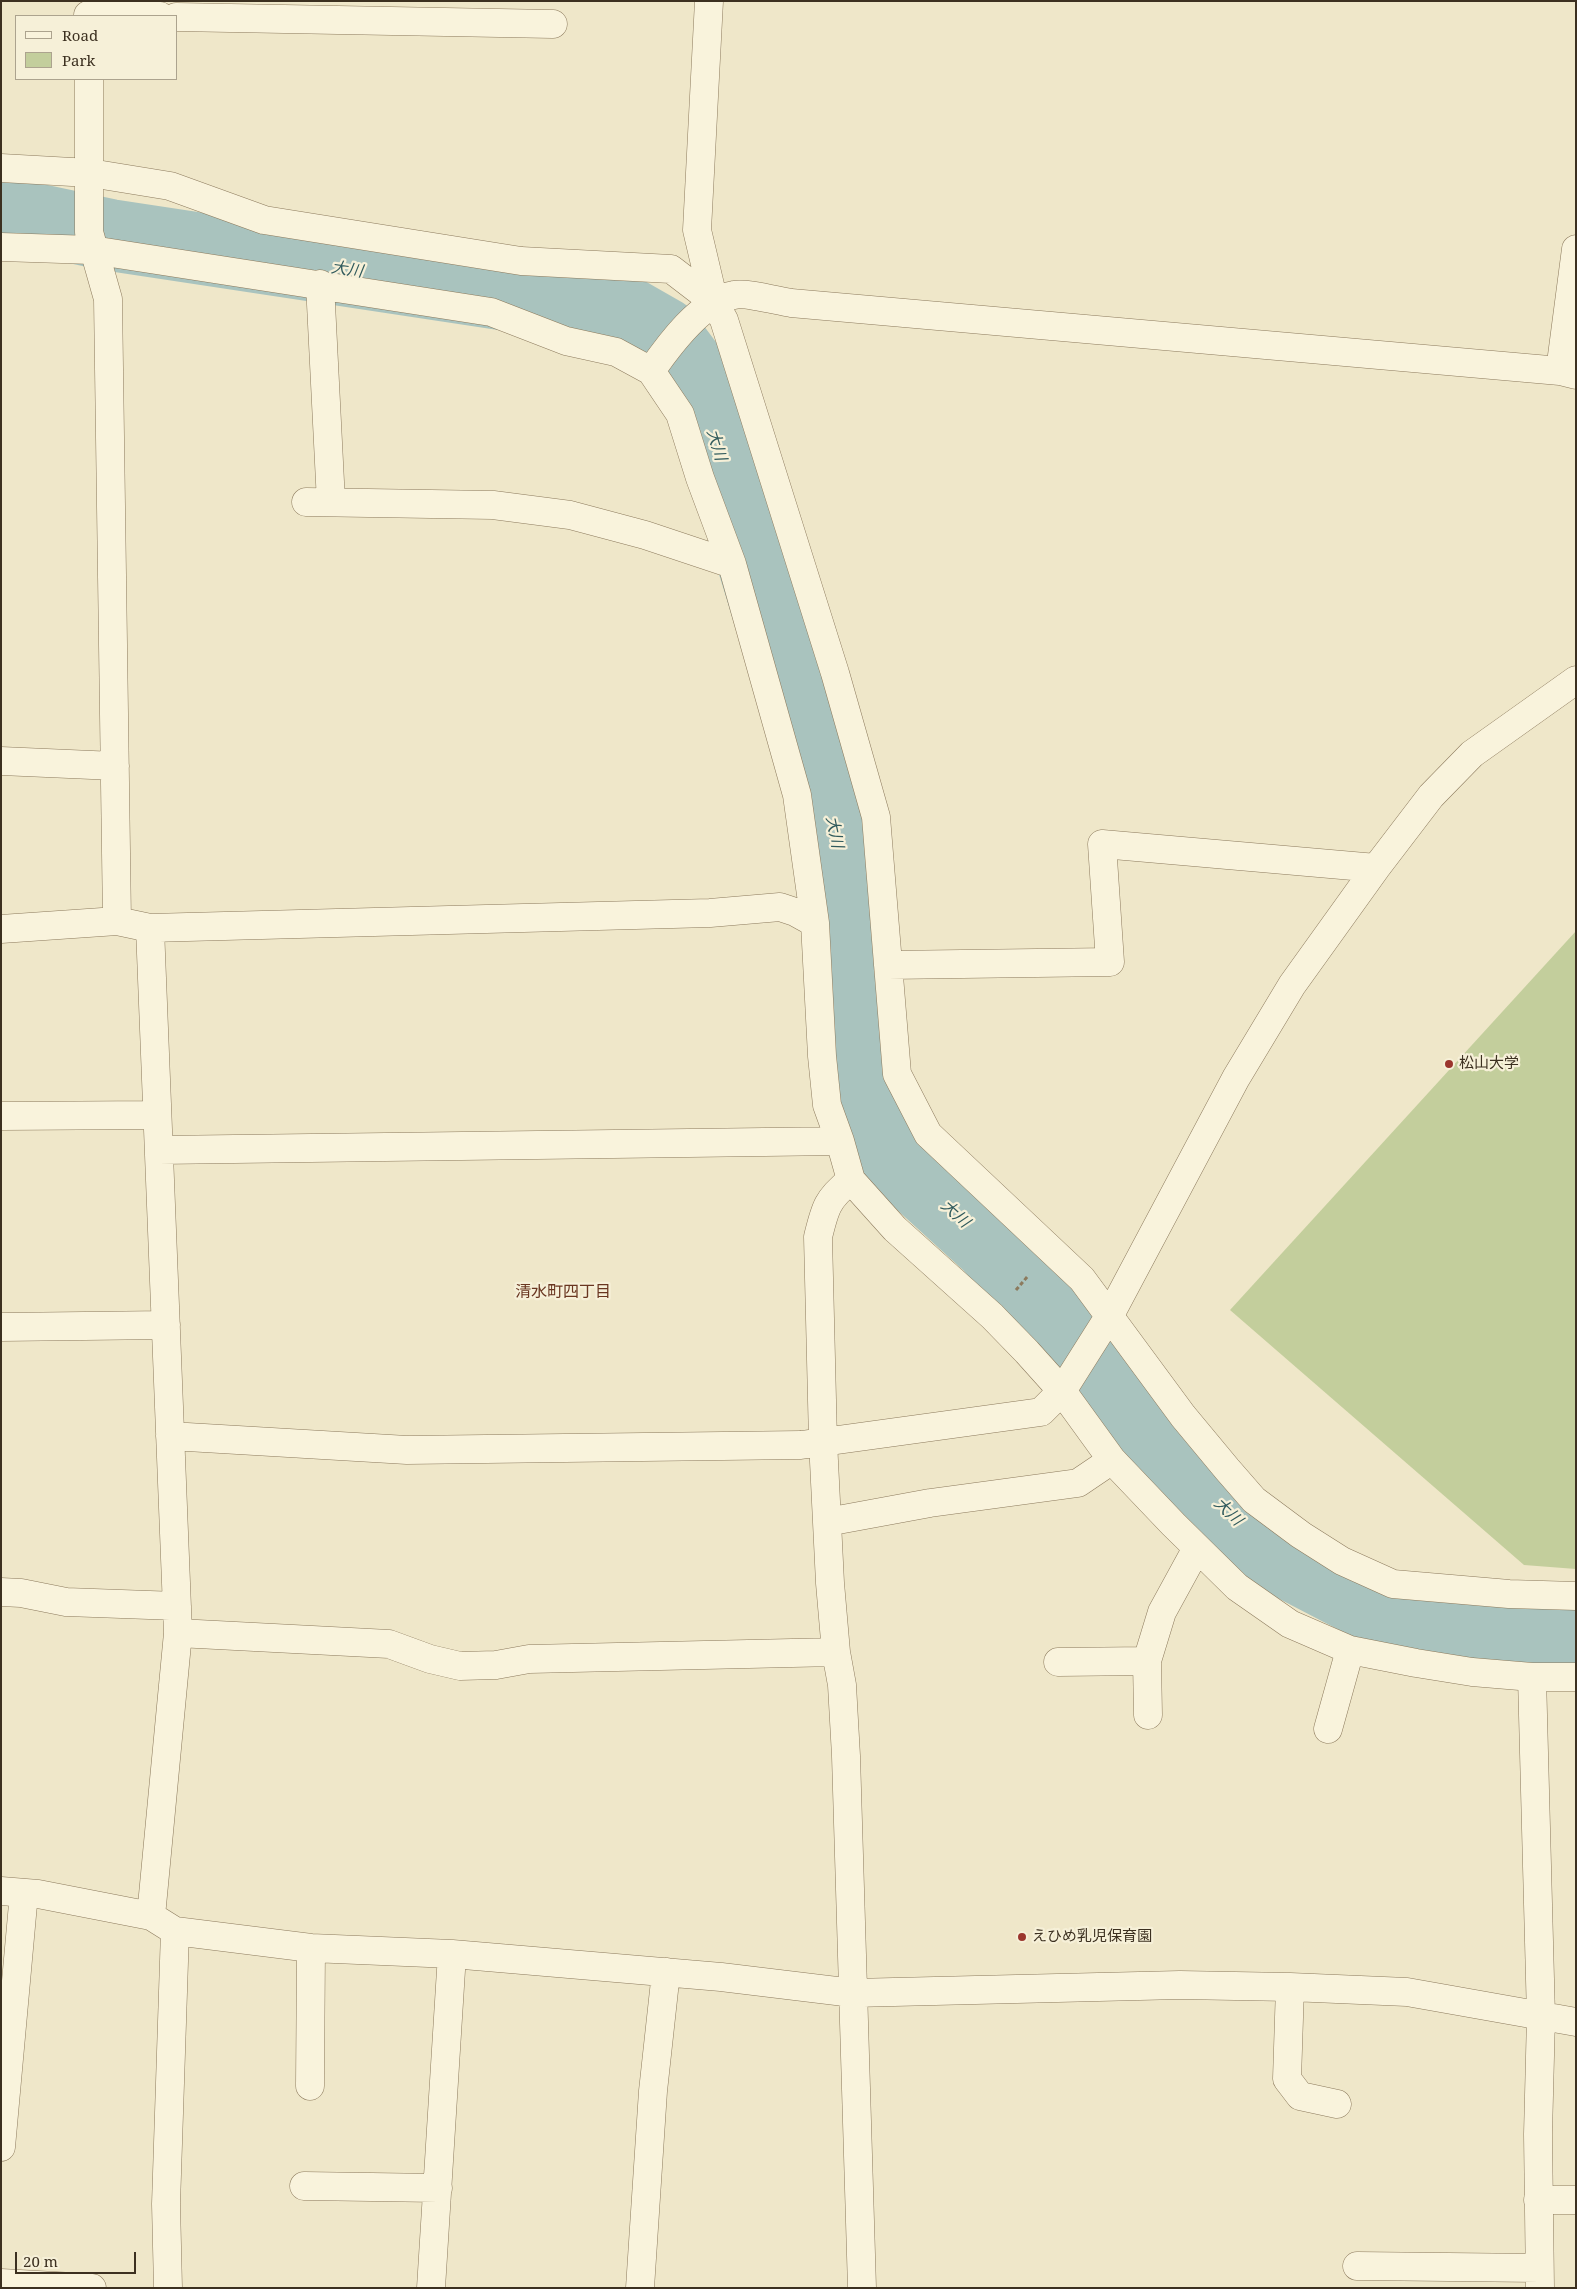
<!DOCTYPE html>
<meta charset="utf-8">
<style>
body{margin:0}
#map{position:relative;width:1577px;height:2289px;overflow:hidden;background:#efe7c9;font-family:"Noto Serif",serif}
canvas{display:block}
.frame{position:absolute;inset:0;border:2px solid #3c3020;pointer-events:none}
.legend{position:absolute;left:15px;top:15px;width:162px;height:65px;box-sizing:border-box;background:#f6f0d8;border:1px solid #aca38e;margin:0;padding:6px 9px;list-style:none;font-size:15px;color:#3c3020}
.legend li{display:flex;align-items:center;gap:10px;height:25px}
.legend b{width:25px;border:1px solid #aca38e}
.scale{position:absolute;left:15px;top:2252px;width:121px;height:22px;box-sizing:border-box;border:2px solid #3c3020;border-top:0;padding-left:6px;font-size:15px;line-height:18px;white-space:nowrap;color:#3c3020;-webkit-text-stroke:4px #f6f0d8;paint-order:stroke}
</style>
<div id="map">
<canvas width="1577" height="2289"></canvas>
<div class="frame"></div>
<ul class="legend">
<li><b style="height:6px;background:#f9f3dc"></b>Road</li>
<li><b style="height:14px;background:#c3ce9c"></b>Park</li>
</ul>
<div class="scale">20 m</div>
</div>
<script>
const c = document.querySelector('canvas').getContext('2d');
c.lineJoin = 'round';
function fillPath(path, color) {
  c.fillStyle = color;
  c.fill(path, 'evenodd');
}
function stroke(path, color, width, dash) {
  c.strokeStyle = color;
  c.lineWidth = width;
  c.lineCap = dash ? 'butt' : 'round';
  c.setLineDash(dash || []);
  c.stroke(path);
}
function drawText(font, color, halo, rows, align = 'center') {
  c.font = font + ' "Noto Serif","Noto Sans JP",serif';
  c.lineWidth = 4.5;
  c.setLineDash([]);
  c.textBaseline = 'middle';
  c.strokeStyle = halo;
  c.fillStyle = color;
  for (const [text, x, y, turn = 0] of rows) {
    c.save();
    c.translate(x, y);
    c.rotate((+turn || 0) * Math.PI / 180);
    c.textAlign = isNaN(turn) ? turn : align;
    if (halo) c.strokeText(text, 0, 0);
    c.fillText(text, 0, 0);
    c.restore();
  }
}
fillPath(new Path2D(`
 M1576,931V1569L1524,1565L1230,1310Z`), '#c3ce9c');
stroke(new Path2D(`
 M1,212L110,235L500,294L585,305L630,314L665,334L695,374L831,816L846,894L858,1095L900,1164L990,1246L1136,1422L1271,1554L1398,1620L1576,1633`), '#a9c3be', 72);
const minor = new Path2D(`
 M709,1L697,230L714,302L724,320L835,673L876,817L897,1074L928,1134L1082,1279L1183,1416L1227,1469L1254,1500L1301,1535L1342,1561L1393,1584L1509,1594L1576,1596
 M88,15L160,16
 M176,17L553,24
 M89,79V232L108,299L117,921
 M1,168L90,173L170,186L264,220L521,261L671,269L714,302
 M1,247L92,250L491,312L566,341L616,352L651,371L680,414L700,478L732,564L797,795L815,923L822,1056L827,1105L840,1141L851,1180C827,1199 825,1208 818,1237L823,1441L830,1583L836,1652L842,1685L846,1756L862,2288
 M320,284L331,502
 M651,371C669,345 701,301 734,295C745,292 778,301 791,303L1560,371L1576,375
 M1560,371L1576,249
 M306,502L493,505L570,515L645,535L732,564
 M1,761L115,766
 M150,928L178,1633L151,1916
 M1,929L117,921L150,928L710,913L780,907L795,912L815,923
 M888,965L1110,962L1102,844L1376,868
 M1,1116L157,1115
 M159,1150L840,1141
 M851,1180L895,1229L992,1316L1027,1352L1062,1391L1112,1460L1173,1524L1237,1587L1290,1624L1350,1650L1416,1663L1472,1672L1532,1677H1576
 M1,1327L166,1325
 M170,1436L407,1450L801,1445L1041,1412L1062,1391L1110,1315L1236,1078L1292,985L1376,868L1431,796L1472,754L1576,680
 M827,1522L930,1503L1078,1483L1112,1460
 M1,1592L21,1593L66,1602L177,1606
 M178,1633L389,1644L430,1659L460,1666L496,1665L529,1659L836,1652
 M1058,1662L1147,1661
 M1532,1677L1541,2017L1538,2134L1540,2288
 M1148,1715L1147,1661L1162,1612L1197,1548
 M1328,1729L1350,1650
 M1,1891L38,1894L151,1916L175,1931L311,1948L452,1954L721,1977L853,1993L1180,1985L1290,1987L1407,1992L1576,2022
 M1290,1987L1287,2079L1300,2096L1337,2104
 M310,2086L311,1948
 M1,2147L24,1893
 M304,2186L438,2188
 M1538,2200H1576
 M1357,2266L1539,2268
 M1,2283L92,2288
 M168,2288L166,2204L175,1931
 M431,2288L452,1954
 M640,2288L653,2091L666,1972`);
stroke(minor, '#8c7a5d', 29);
stroke(new Path2D(`
 M1016,1290L1028,1276`), '#8c7a5d', 3, [4, 2.5]);
stroke(minor, '#f9f3dc', 28);
for (const [x, y, r, color] of [
 [1449,1064,5,"#9b362d"],
 [1022,1937,5,"#9b362d"]
]) {
  const dot = new Path2D();
  dot.arc(x, y, r, 0, 2 * Math.PI);
  c.fillStyle = color;
  c.fill(dot);
  stroke(dot, '#f6f0d8', 2);
}
drawText('15px', '#3c3020', '#f6f0d8', [
 ["松山大学",1459,1064],
 ["えひめ乳児保育園",1032,1937]
], 'left');
drawText('italic 16px', '#305a5c', '#f6f0d8', [
 ["大川",347,270,8],
 ["大川",716,445,73],
 ["大川",834,832,78],
 ["大川",955,1214,42],
 ["大川",1228,1512,44]
]);
drawText('16px', '#693620', '#f6f0d8', [
 ["清水町四丁目",563,1292]
]);
</script>
